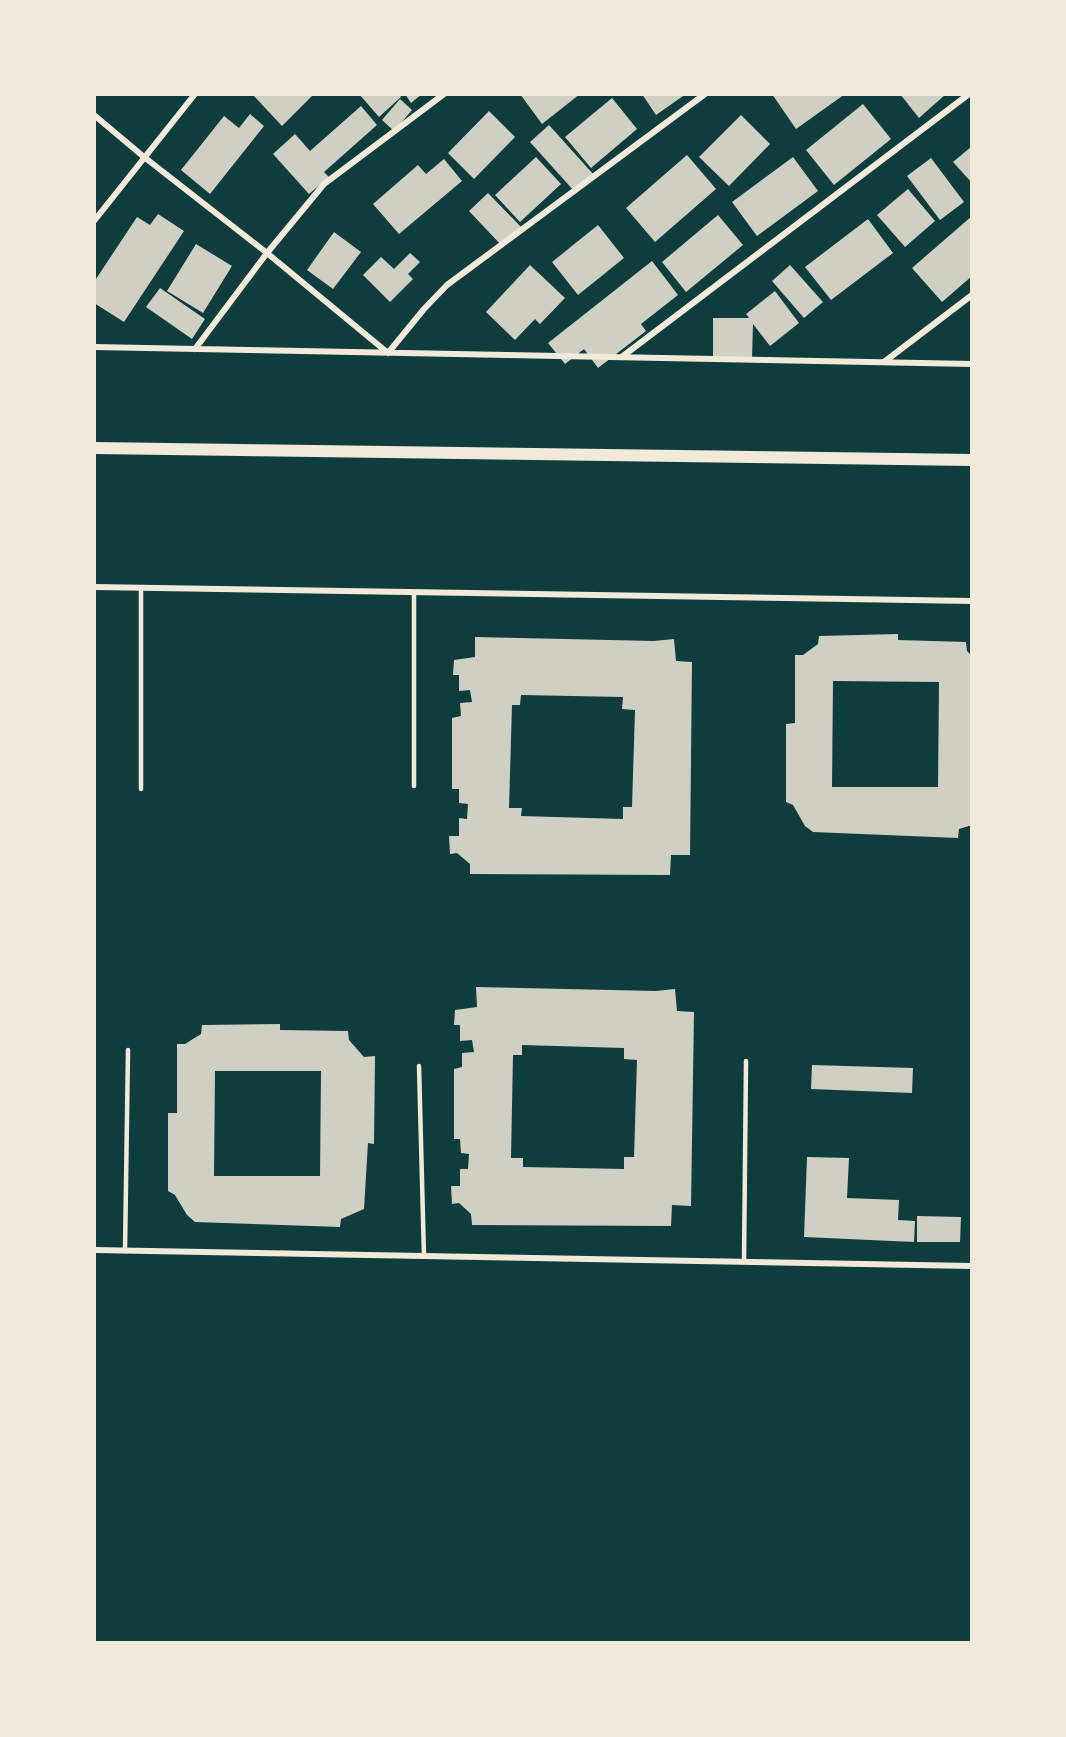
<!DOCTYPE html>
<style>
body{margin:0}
#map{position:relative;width:1066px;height:1737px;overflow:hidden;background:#0f3d3e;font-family:"Open Sans",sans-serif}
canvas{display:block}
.frame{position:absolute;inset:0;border:96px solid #f1e9da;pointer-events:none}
</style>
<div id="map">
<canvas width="1066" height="1737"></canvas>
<div class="frame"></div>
</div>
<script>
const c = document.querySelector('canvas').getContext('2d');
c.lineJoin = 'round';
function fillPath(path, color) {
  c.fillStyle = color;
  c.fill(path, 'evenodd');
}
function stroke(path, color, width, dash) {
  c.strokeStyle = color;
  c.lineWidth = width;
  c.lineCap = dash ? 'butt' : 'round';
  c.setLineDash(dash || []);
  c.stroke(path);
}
fillPath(new Path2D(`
 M255,94H314L282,126L254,96Z
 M359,94H399L401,97L379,117Z
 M405,94H422L411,103Z
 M520,94H580L542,124Z
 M642,94H686L656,115Z
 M772,94H845L796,129Z
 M900,94H946L919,118Z
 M612,98L637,129L591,168L565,137Z
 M400,99L412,110L394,131L382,120Z
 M863,104L891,139L834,185L806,150Z
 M361,106L377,125L324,172L329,177L309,194L273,154L295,134L310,151Z
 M489,111L515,137L474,179L448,153Z
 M250,114L264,126L210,194L181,170L224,116L239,128Z
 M741,115L770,144L729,186L699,157Z
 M549,125L594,175L575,192L530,142Z
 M972,146V183L953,162Z
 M687,155L716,189L655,242L626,208Z
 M536,157L561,184L520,222L495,195Z
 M793,157L818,191L757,236L732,202Z
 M931,158L964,202L940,220L907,176Z
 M444,159L462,181L399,234L373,204L418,165L426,174Z
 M908,189L935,221L905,247L877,215Z
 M488,193L522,228L503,247L469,211Z
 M158,214L184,231L124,322L94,303V282L137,217L150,225Z
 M718,215L743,245L686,292L662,262Z
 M972,216V276L942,302L912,268Z
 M868,219L893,253L831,300L805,267Z
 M598,225L624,258L578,295L552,262Z
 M334,232L361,252L333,289L307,270Z
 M196,244L232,266L203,313L167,291Z
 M410,253L420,262L408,274L413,279L390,302L363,275L381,257L394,269Z
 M652,261L678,295L641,324L646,331L598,368L584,349L565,364L548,343Z
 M530,265L565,298L540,324L535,319L515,340L486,312Z
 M790,265L823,302L804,318L772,281Z
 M160,288L205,319L192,339L146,307Z
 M775,291L799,323L770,346L753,324L752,358H713V318H749L746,314Z
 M898,634V640L966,642L967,651L972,656V825L959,829L958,838L813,832L805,826L793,805L786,802V724L795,723V655H803L818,644L819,636ZM833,681L939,682L938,787H832Z
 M475,637L654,641L674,639L676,661L692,662L690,855H671L670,875L470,874V864L457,853L450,854L449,836H459V818L467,819L468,804L459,803V789H452V718L461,716L460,703L472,702L470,690L459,691V675H453L454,660L475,657ZM521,695L623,697L622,709L635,710L632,807H623V819L521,816L522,808H509L512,705H520Z
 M476,987L656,991L675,989L677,1011L694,1012L691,1206L672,1205L671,1226L472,1225L471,1214L459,1203L452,1204L451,1186H460V1169H468L469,1154L461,1153L460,1139H454V1069L462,1067V1053L474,1052L472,1040L460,1041V1025H454L455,1010L477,1007ZM522,1045L624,1048V1059L637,1060L634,1157H624V1169L523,1167V1158H511L513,1055H522Z
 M280,1024V1030L348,1031L349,1040L364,1057L375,1056L374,1144L368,1143L364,1209L341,1219L340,1227L195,1222L187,1215L175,1195L168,1191V1113H177V1044H185L201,1034L202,1025ZM215,1071H321L320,1176H214Z
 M812,1065L913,1068L912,1093L811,1089Z
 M807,1157L849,1158L847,1198L899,1200L898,1220L915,1221L914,1242L804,1237Z
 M917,1216L961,1217L960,1242H917Z`), '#cfcfc3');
stroke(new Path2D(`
 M414,592V786
 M141,789V588
 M419,1066L424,1256
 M125,1251L128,1050
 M744,1262L746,1061`), '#f1e9da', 4.5);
stroke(new Path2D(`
 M94,115L144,157L267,253L388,353L424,309L447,285L705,94
 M94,221L195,94
 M94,347L972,364
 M195,349L267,253L324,184L444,94
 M623,356L969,94
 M884,362L972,295
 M94,587L972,601
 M94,1250L972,1266`), '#f1e9da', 6);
stroke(new Path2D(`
 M94,448L972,460`), '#f1e9da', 12);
</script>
